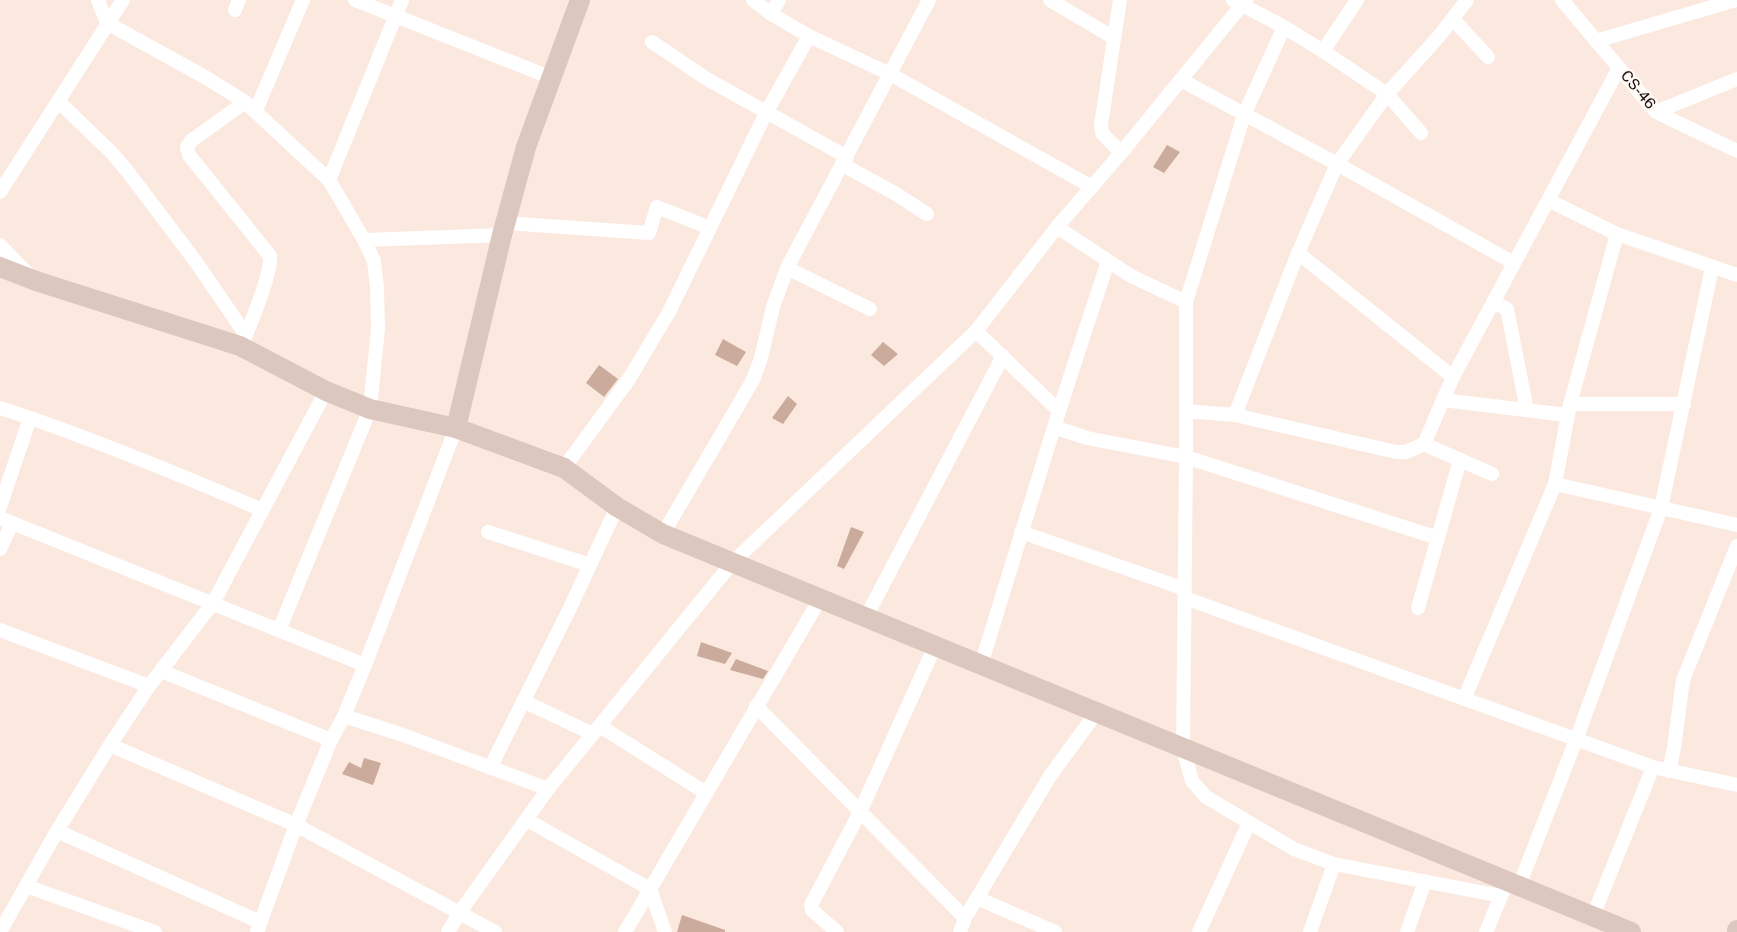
<!DOCTYPE html>
<style>
body{margin:0}
canvas{display:block;background:#fbe8de}
</style>
<canvas width="1737" height="932"></canvas>
<script>
const c = document.querySelector('canvas').getContext('2d');
c.lineJoin = 'round';
function fillPath(path, color) {
  c.fillStyle = color;
  c.fill(path, 'evenodd');
}
function stroke(path, color, width, dash) {
  c.strokeStyle = color;
  c.lineWidth = width;
  c.lineCap = dash ? 'butt' : 'round';
  c.setLineDash(dash || []);
  c.stroke(path);
}
function drawText(font, color, halo, rows, align = 'center') {
  c.font = font + ' "Public Sans",sans-serif';
  c.lineWidth = 5;
  c.setLineDash([]);
  c.textBaseline = 'middle';
  c.strokeStyle = halo;
  c.fillStyle = color;
  for (const [text, x, y, turn = 0] of rows) {
    c.save();
    c.translate(x, y);
    c.rotate((+turn || 0) * Math.PI / 180);
    c.textAlign = isNaN(turn) ? turn : align;
    if (halo) c.strokeText(text, 0, 0);
    c.fillText(text, 0, 0);
    c.restore();
  }
}
fillPath(new Path2D(`
 M1167,145L1180,152L1164,173L1153,167Z
 M723,339L746,352L737,366L715,355Z
 M883,342L898,354L884,366L871,355Z
 M599,365L618,379L604,397L586,383Z
 M788,396L797,404L783,424L772,418Z
 M851,527L864,532L844,569L837,566Z
 M701,642L732,653L725,664L697,656Z
 M736,659L768,671L763,679L730,670Z
 M364,758L381,763L373,785L342,774L349,762L361,768Z
 M682,915L725,930V932H677Z`), '#caab9c');
stroke(new Path2D(`
 M98,0L107,23L205,77L245,102L329,180
 M355,0L552,78
 M1050,0L1114,38
 M1120,0L1101,125L1102,133L1121,153
 M1233,0L1284,27L1323,51L1387,94L1421,133
 M1562,0L1656,112L1737,151
 M235,10L239,0
 M771,14L779,0
 M1453,19L1488,57
 M1284,27L1244,115L1186,302V457L1183,748L1192,781L1206,797L1294,849L1334,864L1501,896
 M809,36L890,74L1092,187
 M1596,41L1736,0
 M652,42L707,79L847,157
 M1323,51L1357,0
 M1181,80L1337,164L1514,263
 M58,101L112,153L128,172L196,262L246,335
 M256,110L303,0
 M1656,112L1737,79
 M843,165L896,194L927,214
 M0,192L123,0
 M1548,200L1617,234L1737,275
 M506,223L649,233L657,207L710,228
 M1057,227L1131,276L1186,302
 M364,240L502,235
 M0,245L30,276
 M787,268L870,309
 M1493,302L1507,309L1527,410
 M976,331L1059,411L981,665
 M240,346C249,330 272,272 270,256L189,155L187,147L191,141L245,102
 M1453,377L1619,68
 M1443,400L1567,415
 M1570,404H1684
 M0,408C89,437 176,473 262,510
 M1059,411L1108,261
 M1186,411L1235,415L1396,452H1406L1424,444L1453,377L1298,253L1337,164L1387,94L1440,35L1467,0
 M1235,415L1298,253
 M1054,427L1087,438L1186,457L1438,538
 M1424,444L1492,474
 M564,468L629,379L669,312L766,113L809,36L771,14L753,0
 M1555,484L1737,525
 M0,507L30,418
 M0,518L365,665
 M488,532L590,565
 M1021,532L1185,589
 M663,534L753,380L761,358L773,307L787,268L929,0
 M0,549L12,523
 M1185,598L1653,767L1737,785
 M1418,608L1460,460
 M866,617L1003,356
 M0,630L149,686
 M279,630L370,409L378,329L377,288L374,261L364,240L329,180L402,0
 M161,671L331,740
 M1464,699L1555,484L1570,404L1617,234
 M523,701L593,734
 M756,706L965,918
 M344,716L406,736L548,789
 M600,726L706,793
 M110,745L296,825L495,932
 M490,768L570,608L617,507
 M1669,771L1674,748L1683,680L1737,546
 M527,820L650,889L665,932
 M57,831L260,922
 M26,886L155,932
 M1519,886L1576,740L1661,508L1712,268
 M977,898L1055,932
 M1593,916L1653,767
 M0,932L57,831L110,745L149,686L213,603L326,391
 M257,932L296,825L331,740L344,716L365,665L456,428
 M448,932L460,912L548,789L732,563L976,331L1057,227L1121,153L1246,0
 M625,932L820,599
 M837,932L812,910L811,905L860,812L935,646
 M960,932L965,918L1050,776L1096,713
 M1199,932L1249,823
 M1310,932L1334,864
 M1407,932L1425,881
 M1486,932L1504,889`), '#fff', 14);
stroke(new Path2D(`
 M0,267L36,281L240,346L326,391L370,409L456,428L564,468L617,507L663,534L1631,932
 M456,428L502,235L526,147L580,0
 M1737,932V930`), '#dbc7bd', 20);
drawText('15px', '#170d08', '#fef8f5', [
 ["CS-46",1638,90,50]
]);
</script>
